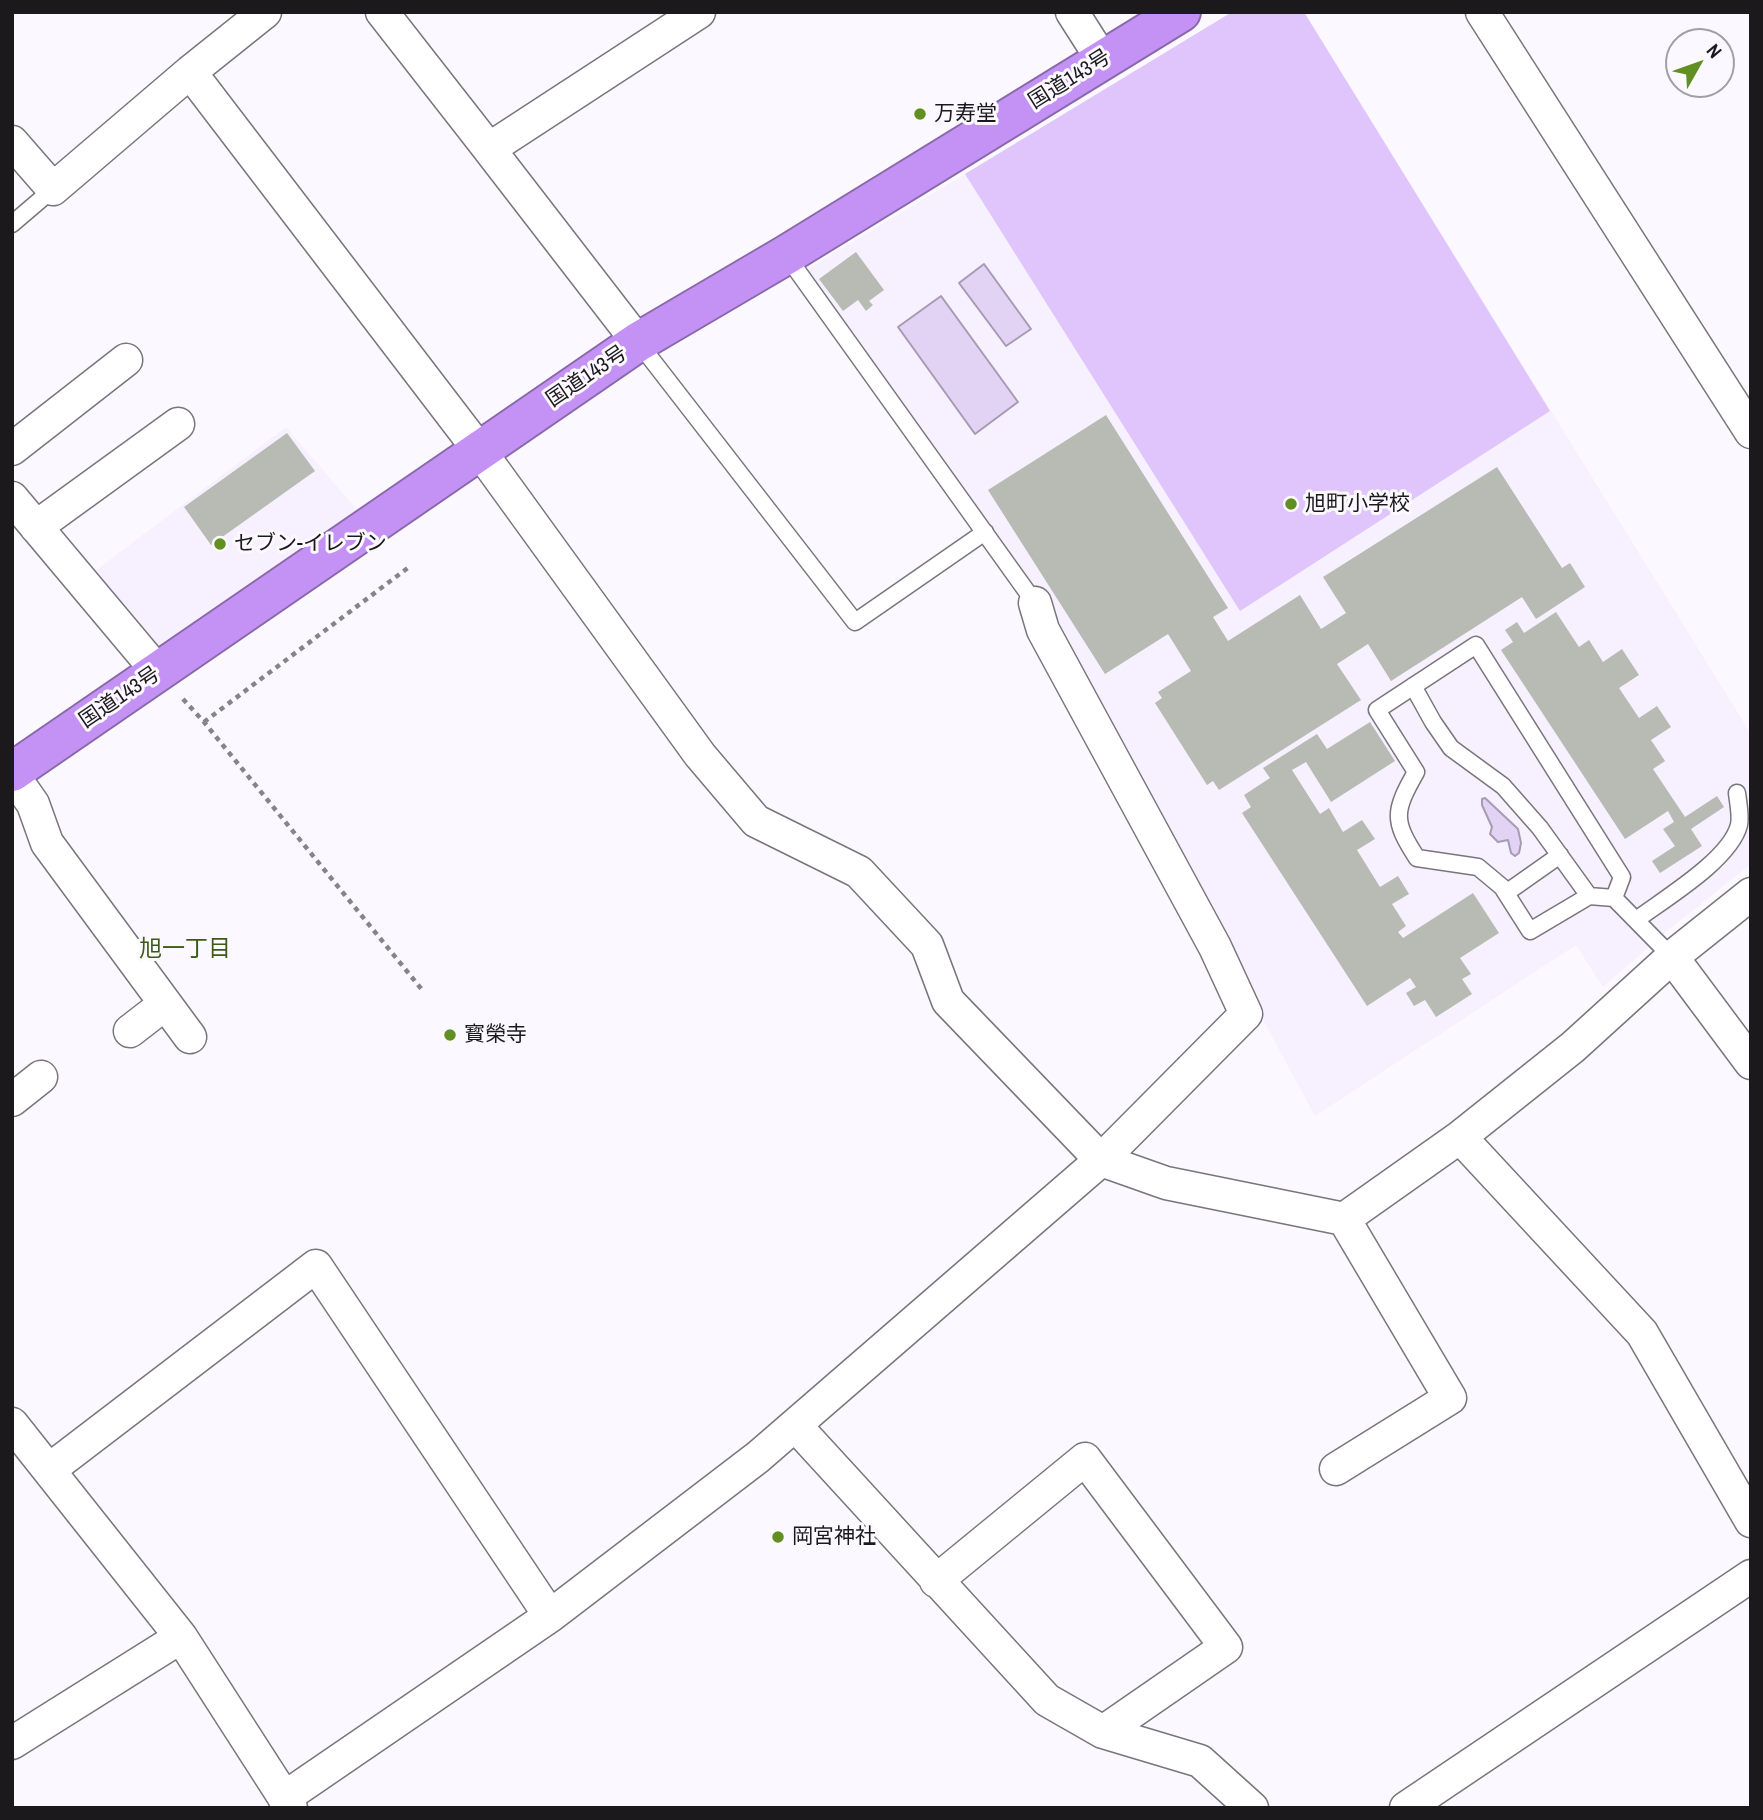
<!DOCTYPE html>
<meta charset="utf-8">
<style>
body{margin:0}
#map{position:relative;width:1763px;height:1820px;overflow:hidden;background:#fbf9ff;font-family:"Archivo Narrow",sans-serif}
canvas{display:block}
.frame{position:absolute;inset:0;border:14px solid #1b191c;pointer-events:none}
.north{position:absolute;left:1665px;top:28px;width:70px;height:70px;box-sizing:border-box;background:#fbf9ff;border:2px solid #a19fa4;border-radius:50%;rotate:50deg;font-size:19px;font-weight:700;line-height:28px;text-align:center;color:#1b191c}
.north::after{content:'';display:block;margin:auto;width:24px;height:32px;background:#618f22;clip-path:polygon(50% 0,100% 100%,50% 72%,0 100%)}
</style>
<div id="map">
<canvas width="1763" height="1820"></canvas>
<div class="frame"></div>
<div class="north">N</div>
</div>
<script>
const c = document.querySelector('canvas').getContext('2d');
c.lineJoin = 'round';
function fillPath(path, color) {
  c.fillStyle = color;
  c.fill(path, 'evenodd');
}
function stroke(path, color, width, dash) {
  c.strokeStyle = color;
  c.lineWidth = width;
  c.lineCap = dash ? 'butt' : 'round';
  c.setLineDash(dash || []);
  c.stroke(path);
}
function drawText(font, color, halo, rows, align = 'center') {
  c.font = font + ' "Archivo Narrow","Noto Sans JP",sans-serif';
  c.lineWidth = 6;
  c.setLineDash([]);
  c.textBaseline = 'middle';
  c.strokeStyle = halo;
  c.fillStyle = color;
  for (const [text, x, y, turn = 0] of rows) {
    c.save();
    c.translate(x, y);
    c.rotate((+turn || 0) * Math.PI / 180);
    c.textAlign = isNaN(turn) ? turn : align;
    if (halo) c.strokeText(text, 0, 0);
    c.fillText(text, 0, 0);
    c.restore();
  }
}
fillPath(new Path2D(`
 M1232,12H1304L1751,734V864L1672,927L1603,987L1576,945L1315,1116L1049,624L1042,598L803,272Z
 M286,427L358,511L153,649L91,574Z`), '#f7f0ff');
fillPath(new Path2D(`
 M1232,12H1304L1550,411L1240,611L965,174Z`), '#dfc5fb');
const water = new Path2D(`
 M984,264L1031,329L1006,346L959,283Z
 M941,296L1018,402L975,434L898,327Z
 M1485,798L1518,829L1521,843L1519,853L1515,856L1511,853L1508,840L1498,842L1490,834L1492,827L1482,805V799Z`);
fillPath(water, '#e2d3f4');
stroke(water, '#a69bb3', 2);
fillPath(new Path2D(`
 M856,252L884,290L869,301L873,305L866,311L858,300L843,311L819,279Z
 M1106,415L1228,608L1213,617L1228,641L1300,595L1321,629L1346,613L1323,577L1497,467L1562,568L1570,563L1585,587L1536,619L1522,597L1391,681L1368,644L1337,664L1361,700L1219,790L1213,781L1207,785L1155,703L1162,698L1158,692L1191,671L1168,634L1105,674L988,490Z
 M287,433L315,471L211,545L184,507Z
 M1556,612L1579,647L1589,640L1603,662L1622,649L1639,675L1619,688L1639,718L1657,706L1671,727L1651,740L1665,761L1653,769L1685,817L1717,796L1724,807L1691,829L1702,846L1660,873L1652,861L1675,846L1663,829L1674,822L1668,811L1625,839L1501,650L1513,642L1505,630L1517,622L1524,633Z
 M1370,722L1395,761L1331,802L1306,762L1292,770L1320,814L1329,808L1343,832L1362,820L1375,839L1357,850L1380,887L1398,876L1409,894L1392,904L1406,926L1398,932L1403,938L1473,893L1499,933L1460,958L1471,974L1462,979L1472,994L1436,1017L1425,1000L1414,1006L1406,993L1416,987L1410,978L1367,1006L1242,813L1251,807L1244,795L1270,778L1263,768L1317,734L1327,749Z`), '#b7bbb4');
const lane = new Path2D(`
 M12,224L53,189
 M786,255L1035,603
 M638,342L855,622L985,532
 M1476,645L1622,877L1614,898L1589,896L1530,931L1502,887L1478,867L1417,858C1392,820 1394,811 1416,772L1377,710Z
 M1413,686L1433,722L1451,748L1503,786L1540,828L1589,896
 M1506,893L1560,855
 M1614,898L1672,957
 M1636,920C1664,899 1730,860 1739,825C1741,816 1738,802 1737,793`);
const street = new Path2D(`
 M382,12L489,149
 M1072,12L1102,59
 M1482,12L1751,432
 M190,72L479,450L700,755L756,821L859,872L927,945L948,1001L1101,1160L1166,1183L1344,1219L1460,1137L1573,1047L1672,957L1751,894
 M12,142L53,189L190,72L265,12
 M638,342L489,149L699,12
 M12,449L126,360
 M12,498L158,672
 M36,527L178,424
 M12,774L33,804L47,843L190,1037
 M1672,957L1751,1063
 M130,1031L165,1004
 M12,1100L41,1077
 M1460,1137L1642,1333L1751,1521
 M12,1424L181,1637L291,1808
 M795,1425L1047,1700L1103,1732L1200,1761L1252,1808
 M1336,1469L1450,1398L1344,1219
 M49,1470L316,1266L550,1616
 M936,1581L1085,1459L1226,1647L1103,1732
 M12,1743L181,1637
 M284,1798L550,1616L758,1457L1101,1160L1246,1014L1215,947L1043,630L1035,603
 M1406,1808L1751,1576`);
const highway = new Path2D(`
 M12,772L638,342L786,255L1181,12`);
stroke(lane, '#78757c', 19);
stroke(street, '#78757c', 35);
stroke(highway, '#8968a9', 42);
stroke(new Path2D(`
 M183,699L204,722L423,991
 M204,722L409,567`), '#868488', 4.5, [5, 5]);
stroke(lane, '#fff', 16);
stroke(street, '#fff', 32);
stroke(highway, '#c492f5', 38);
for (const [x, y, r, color] of [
 [920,114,7,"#618f22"],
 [1291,504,7,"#618f22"],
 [220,544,7,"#618f22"],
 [450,1035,7,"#618f22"],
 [778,1537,7,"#618f22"]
]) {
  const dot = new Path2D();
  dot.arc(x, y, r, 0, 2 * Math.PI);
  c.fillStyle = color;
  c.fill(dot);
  stroke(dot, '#fbf9ff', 2.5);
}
drawText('21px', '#1b191c', '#fbf9ff', [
 ["国道143号",1070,80,-32],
 ["国道143号",587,377,-34],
 ["国道143号",120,698,-34]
]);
drawText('21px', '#1b191c', '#fbf9ff', [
 ["万寿堂",934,114],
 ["旭町小学校",1305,504],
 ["セブン-イレブン",234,544],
 ["寳榮寺",464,1035],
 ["岡宮神社",792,1537]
], 'left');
drawText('23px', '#3d5a17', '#fbf9ff', [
 ["旭一丁目",185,950]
]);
</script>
